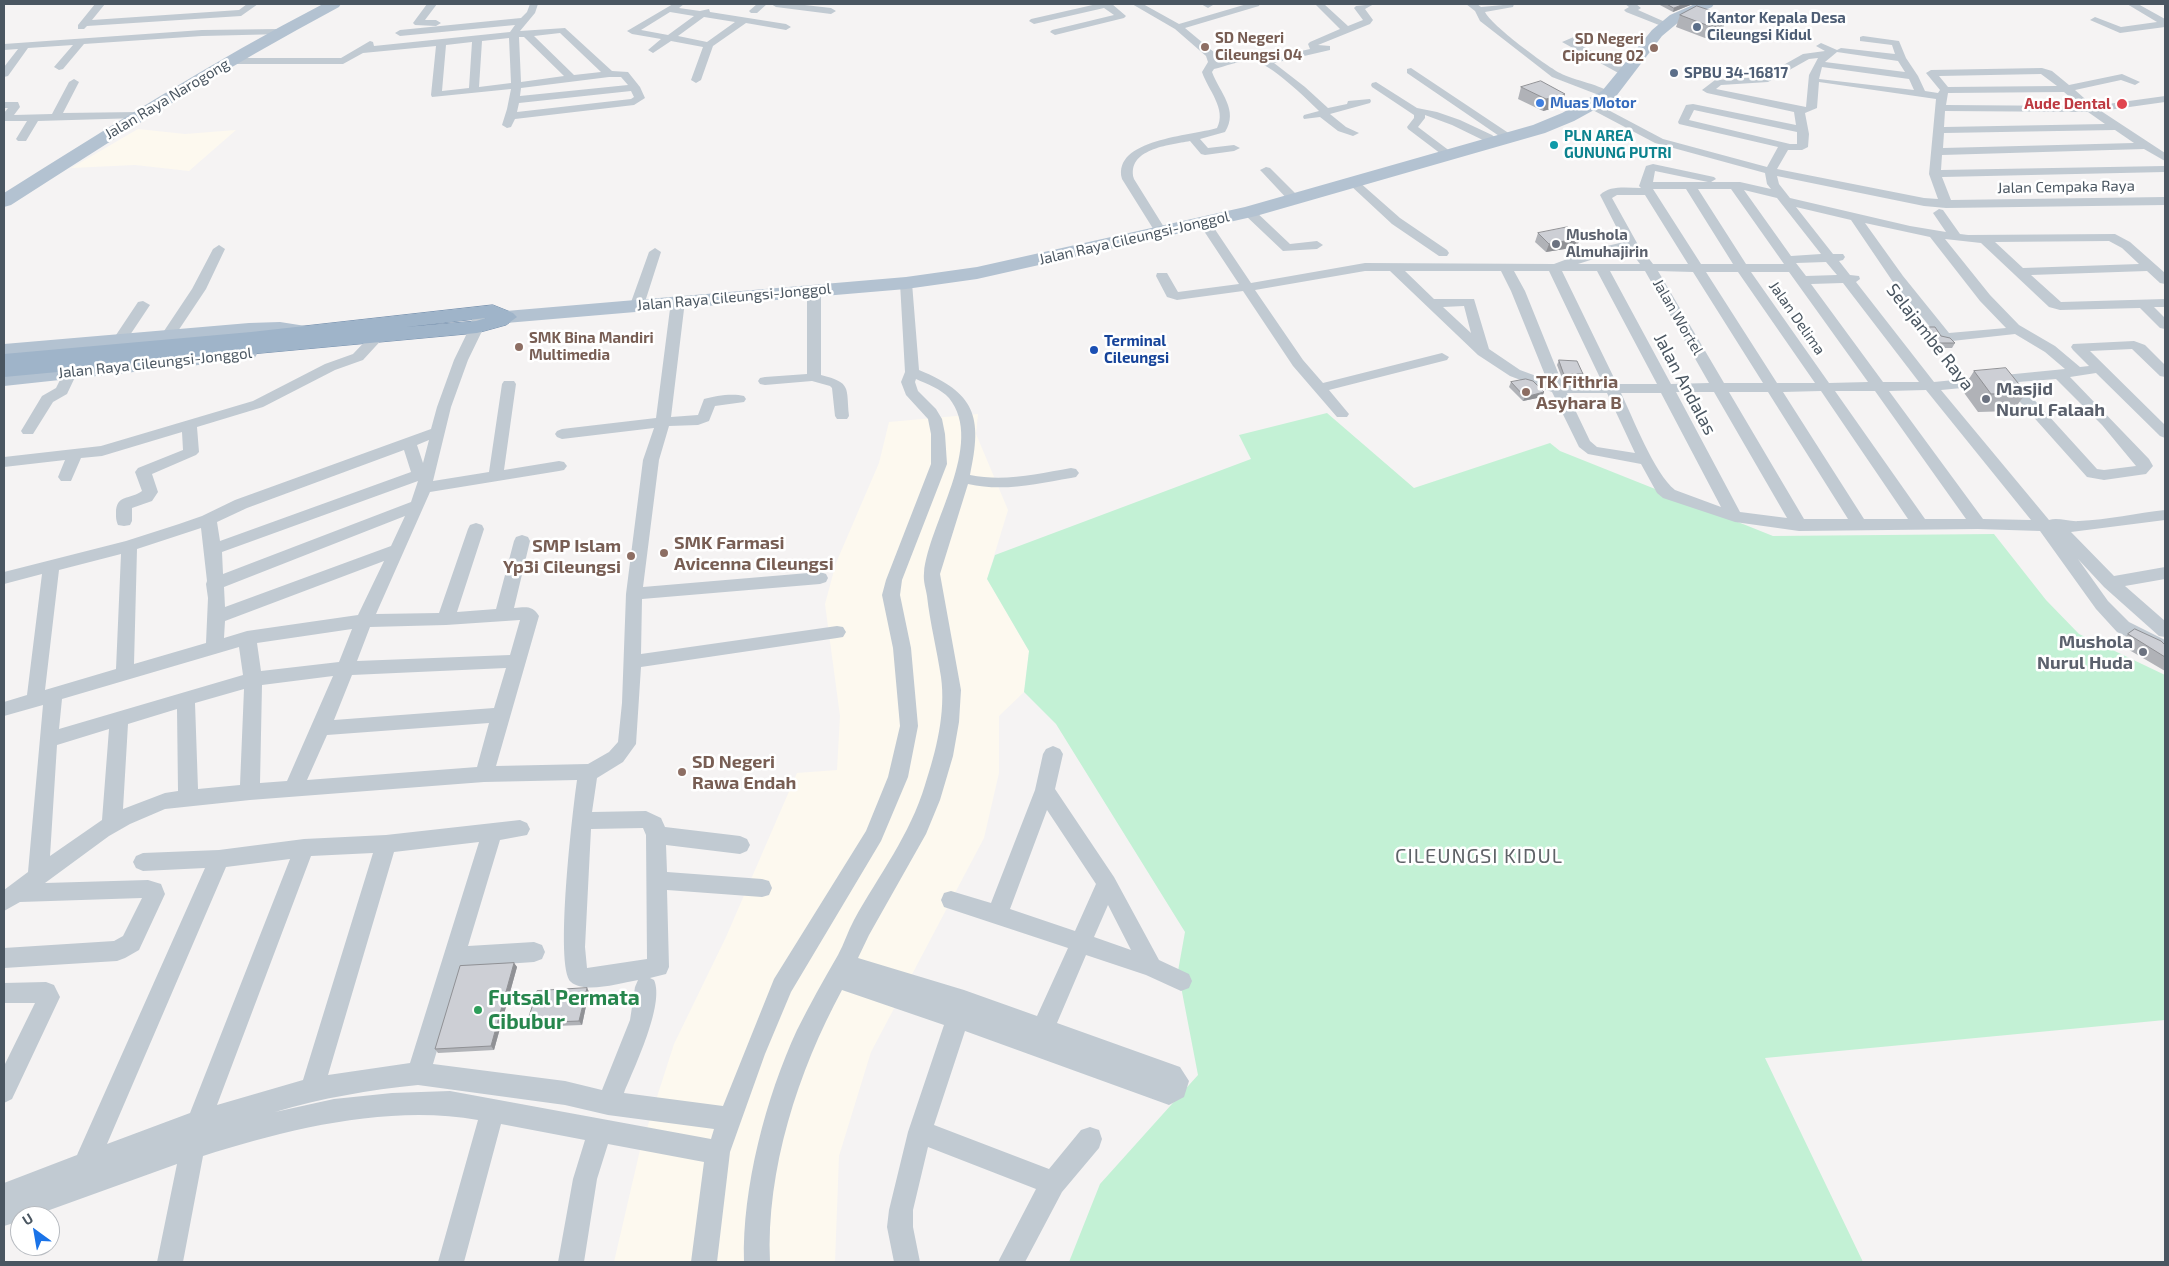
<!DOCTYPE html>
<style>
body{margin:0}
#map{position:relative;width:2169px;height:1266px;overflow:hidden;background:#f5f3f3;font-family:"Exo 2",sans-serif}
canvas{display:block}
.frame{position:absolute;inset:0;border:5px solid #4a5661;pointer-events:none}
.north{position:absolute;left:10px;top:1206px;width:50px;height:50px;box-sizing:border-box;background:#fff;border:1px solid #b7bbc0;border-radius:50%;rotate:328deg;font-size:14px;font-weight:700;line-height:20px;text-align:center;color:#4a5661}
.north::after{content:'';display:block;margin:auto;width:18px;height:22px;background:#1a73e8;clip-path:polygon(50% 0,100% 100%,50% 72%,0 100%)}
</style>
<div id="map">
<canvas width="2169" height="1266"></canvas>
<div class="frame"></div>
<div class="north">U</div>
</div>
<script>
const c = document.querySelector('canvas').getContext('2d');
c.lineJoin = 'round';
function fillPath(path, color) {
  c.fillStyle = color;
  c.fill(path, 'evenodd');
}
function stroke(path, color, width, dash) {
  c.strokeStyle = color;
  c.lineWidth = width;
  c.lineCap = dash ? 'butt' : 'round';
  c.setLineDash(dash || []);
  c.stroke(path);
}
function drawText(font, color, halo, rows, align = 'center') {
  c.font = font + ' "Exo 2",sans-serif';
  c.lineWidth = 5;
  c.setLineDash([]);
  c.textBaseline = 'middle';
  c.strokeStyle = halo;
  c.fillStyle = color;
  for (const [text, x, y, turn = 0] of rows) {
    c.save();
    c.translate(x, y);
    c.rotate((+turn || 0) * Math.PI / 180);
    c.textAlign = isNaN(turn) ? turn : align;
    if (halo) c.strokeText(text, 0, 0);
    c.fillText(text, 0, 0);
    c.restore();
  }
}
fillPath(new Path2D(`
 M138,129L185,134L236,130L189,171L135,165L71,168Z
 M978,414L976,434L1008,510L987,579L1029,651L1024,692L999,716V773L984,838L871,1052L839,1156L835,1262H614L640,1150L674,1044L726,937L797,773L837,770L840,716L825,604L836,563L879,463L889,422Z`), '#fdf9ef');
fillPath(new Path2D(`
 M1327,413L1414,488L1550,443L1560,451L1773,536L1994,534L2046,600L2079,634L2165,675V1020L1765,1058L1863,1262H1069L1100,1184L1198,1075L1178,971L1185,932L1056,724L1024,692L1029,651L987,579L995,555L1251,459L1239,435Z`), '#c3f1d5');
const trunk = new Path2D(`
 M493,305L513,313L517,317L506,325L477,333L4,377V354L251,332ZM486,318L476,321L406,327Z`);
stroke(trunk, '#7690ad', 1);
fillPath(new Path2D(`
 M95,4H105L92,20L239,10L247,4H258L241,16L87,26L84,29H78V25Z
 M427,4H437L425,20H436L441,23L436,26L415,25L413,23Z
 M530,4H538L535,13L520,31L565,28L612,71L628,72L640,87L645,98L634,105L515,119L511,127L507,128L502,125L507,109L511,89L432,97L431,95L436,46L363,53L343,64H228L223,61L228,58H341L370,41L373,42L374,46L510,32L515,25L400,36L395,33L400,30L521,18L527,12ZM560,33L601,72L574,75L534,36ZM519,37H524L564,76L521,82ZM509,38L511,83L479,87L482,41ZM472,42L469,88L442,91L446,45ZM609,77H621L628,85L520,96L521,88ZM631,91L634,97L631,99L517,112L519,103Z
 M673,4H684L679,8L700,11L709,9L710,12L786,24L791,27L786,30L746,23L713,46L701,80L696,83L691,80L703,47L671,41L653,53L648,50L661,39L632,34L627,31ZM670,12L694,16L668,35L641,30ZM704,17L735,22L707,42L678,36Z
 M757,4H767L757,13H751L749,11Z
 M771,4H796L831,8L836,11L831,14L776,7Z
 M1097,4H1112L1126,16L1124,18L1055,35L1050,32L1052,30L1114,15L1104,8L1034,24L1029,21L1031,19Z
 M1132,4H1143L1179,24L1247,4H1260L1259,6L1185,28L1215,53L1218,62L1247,55L1266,59L1310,49L1308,44L1310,42L1340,29L1315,4H1324L1348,26L1363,20L1354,8L1356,6L1374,4L1365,9L1373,20L1370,24L1318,45L1330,46V50L1274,63L1305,87L1328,108L1347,104L1348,101L1370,99L1371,101L1370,103L1330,114L1346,127L1359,133L1353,136L1338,131L1320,117L1304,119L1303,117L1304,115L1319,111C1306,98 1270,63 1253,61C1240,60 1226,66 1214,69L1212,72C1220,93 1239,110 1225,132L1200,139L1208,148L1234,145L1240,148L1234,151L1205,155L1201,154L1190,141C1169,145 1126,149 1134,179L1167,232L1165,235H1157L1122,179C1112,139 1191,136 1217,128C1227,109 1208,90 1202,72L1208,62L1206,56L1175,29Z
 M1201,4H1212L1213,5L1208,8Z
 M1466,4H1477L1481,7L1514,4L1513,7L1485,12C1491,25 1545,65 1560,73C1574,81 1602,84 1613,95L1612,97H1604L1552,77L1480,21L1475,11Z
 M1625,4H1636L1641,8L1638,10L1672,25L1670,27H1664L1626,12L1624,10L1629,7Z
 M2127,4H2138L2165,19V27L2120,33L2090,20L2095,17L2121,27L2157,22Z
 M280,29L283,30V34L202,36L84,44L63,69L59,70L54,67L73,45L28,48L8,76L4,77V67L18,49L4,50V44L202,30Z
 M1583,33L1588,36L1575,42L1630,71V75H1622L1562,42Z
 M1863,36L1899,41L1906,58L1918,76L1925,91L1938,93L1940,90L1926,73L1931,70L2042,68L2052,71L2069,85L2122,74L2140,82L2135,85L2121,80L2075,90L2093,106L2165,96V102L2101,111L2165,153V161L2144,149L1942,155L1941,170L2165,166V172L1942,177L1951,200L2165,197V205L1946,208L1924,206L1777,176L1779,184L1790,198L1910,226L1946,232L1933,213L1939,209L1943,210L1960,234L1968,235L2115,234L2130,242L2165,273V284L2160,283L2147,271L2031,275L2061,302L2165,299V307H2154L2165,318V329L2160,328L2140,308L2060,310L2049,307L1981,243L1945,239L1990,295L2019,325L2055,346L2080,367L2089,366L2073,350L2071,347L2073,344L2134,341L2145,345L2165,365V377L2160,376L2132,349L2090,351L2165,425V438L2160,436L2096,373L2070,377L2149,459L2153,466L2146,474L2104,480L2087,477L2004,384L1941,390L2049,520C2058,517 2069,522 2079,521C2108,520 2137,513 2165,510V520L2071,532L2114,576L2165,567V579L2125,586L2165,621V637L2159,636L2104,587L2078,559L2108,601L2129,622L2165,640V655L2117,632L2096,609L2040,531L1978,529L1799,531L1735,522L1663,498L1657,493L1641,464L1588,454L1579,447L1552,392L1510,376L1478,355L1390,271H1365L1255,290L1303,360L1323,383L1442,353L1449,357L1447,360L1329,390L1349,414L1347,417H1337L1293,366L1243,291L1177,300L1167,297L1156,276L1157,273H1167L1178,292L1239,284L1198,222L1204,218L1208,219L1251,283L1365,263L1554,264L1594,249L1624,242L1600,195C1610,185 1627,188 1641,188L1639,186L1646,166L1653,164L1714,177L1716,179L1711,182H1740L1771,189L1767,184L1765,173L1655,143L1587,107L1586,105L1587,103H1595L1663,139L1767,167L1778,147L1679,124L1678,122L1686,105L1693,104L1796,125L1794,112L1707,93L1702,90L1715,80L1762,77L1803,54L1825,51L1816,46L1821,43L1837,50L1841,48L1895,54L1892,45L1860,41V37ZM1837,52L1898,61L1905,72L1825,62ZM1818,58L1809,75L1806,107L1716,89L1721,85L1768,82L1809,59ZM1822,67L1909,79L1914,90L1819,79ZM2041,74L2057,86L1948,87L1939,76ZM1819,82L1936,99L1929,174L1938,199L1924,198L1777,169L1788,150H1802L1808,147L1809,134L1805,113L1817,108ZM2064,92L2080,106L1946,105L1948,93ZM1694,110L1797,132V144H1790L1689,120ZM1945,111L2088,112L2105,124L1944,127ZM2115,130L2134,143L1943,148L1944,133ZM1655,171L1708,182H1653ZM1653,189H1686L1733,264H1701ZM1698,189H1731L1784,264H1746ZM1744,190L1777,198L1821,254L1791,256ZM1617,195H1645L1688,264H1653L1637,243L1612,198ZM1796,207L1851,220L1893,282L1940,339L1952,341L2015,334L2045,352L2065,369L1934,382L1856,282L1860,279L1859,276L1850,275L1839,261L1843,260L1845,257L1843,254H1833ZM1865,223L1930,237L1980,301L2006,328L1949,333L1903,276ZM2109,241L2122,248L2139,264L2023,268L1995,242ZM1628,248L1640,264H1578ZM1826,262L1837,275L1806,276L1796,263ZM1405,271H1501L1511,291L1547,380L1520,370L1489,349L1474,299H1434ZM1514,271H1549L1603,384L1563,385L1525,291ZM1562,271H1597L1657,384H1617ZM1610,271H1645L1709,383L1671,384ZM1658,271L1693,272L1763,383H1724ZM1706,272H1738L1815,383H1777ZM1751,272H1789L1868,382L1829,383ZM1843,283L1919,382H1883L1811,284ZM1464,306L1471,333L1443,307ZM2056,379L2102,425L2136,466L2104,470L2097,469L2018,382ZM1926,390L2031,520L1983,519L1889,391ZM1821,391L1908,519H1864L1783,392ZM1835,391H1875L1966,519H1925ZM1676,392H1714L1787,518L1740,512ZM1729,392H1768L1848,519H1804ZM1567,393H1607L1635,453L1597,447L1590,441ZM1621,393H1661L1721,507L1675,490C1654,473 1633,418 1621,393Z
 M1411,68L1513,136L1515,138L1513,140H1505L1407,73V69Z
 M74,79L79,82L63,113L139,112L144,115L139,118L38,121L26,141H18L16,139L27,121H4V113L8,108H4V102H18L20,107L14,115L52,114L69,82Z
 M1376,82L1417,108L1437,112L1460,120L1492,135L1501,142L1495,145L1491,144L1452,125L1425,115V118L1418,127L1455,155L1453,157H1445L1408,129L1407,127L1414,118V115L1372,87L1371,85L1372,83Z
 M1266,167L1270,168L1298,196L1300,199L1298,202H1290L1262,172L1260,170Z
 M1354,180L1358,181L1400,218L1447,250L1449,253L1447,256H1439L1392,224L1350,185L1348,183L1350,181Z
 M1249,208L1253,209L1290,244L1317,241L1323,245L1317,249L1283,251L1245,215L1243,212Z
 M219,245L225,249L206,289L172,340H162L160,337L192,289L213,249Z
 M655,248L661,252L644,305L637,309L632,308L630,305L649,252Z
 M906,279L912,283L919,370C975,393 983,416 970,475C1004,482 1037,474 1071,468L1076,469L1079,473L1076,477L1071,478C1036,484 1003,492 968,484L940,574L961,690L959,722L953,756L940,800L926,834L869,935L858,958L964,990L1037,1016L1068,948L944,907L941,900L944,893L951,891L991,903L1035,790L1043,754L1046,749L1053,746L1060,749L1063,754L1055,789L1114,877L1159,960L1189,974L1192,981L1189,988L1181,991L1146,975L1086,955L1057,1023L1180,1067L1189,1081L1184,1097L1169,1105L965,1031L934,1125L1049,1169L1081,1130L1090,1127L1099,1130L1102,1139L1099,1148L1062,1192L1025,1262H998L1036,1189L928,1147L913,1210V1227L920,1262H894L887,1227L889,1210L908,1132L944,1025L842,990C798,1071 766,1170 770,1262H744C742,1188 766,1097 797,1030C810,1004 824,979 838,955C844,944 848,931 854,920C879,875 910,835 925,785C936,751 946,713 941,677C937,650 930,623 927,596C926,589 923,581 924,573C928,524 986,444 949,398C941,389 927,384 916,379L915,382L918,391L936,409L942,419L945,434L947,464L902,580L900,595L911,648L918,726L908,777L881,841L791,992L765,1054L730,1152L717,1262H691L704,1162L608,1144L597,1179L584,1262H558L573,1179L585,1140L501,1124L464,1262H438L478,1120C390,1104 287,1129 203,1156L183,1262H157L177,1164L33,1216H20V1221L4,1226V1183L77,1155L205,868L143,871L136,868L133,862L136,856L143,853L219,850L304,839L386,835L520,820L527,823L530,829L527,835L500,840L468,946L534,942L542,945L545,952L542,959L534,962L462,967L433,1064L565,1081L602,1090L630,1020L635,987L638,980C620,983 585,994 571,982C554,967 573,808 577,780L484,782L250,800L165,809L130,824L109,836L45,883L148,880L161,884L165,894L139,950L125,958L117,961L4,968V948L114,941L123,936L142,898L20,902L4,911V890L28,872L43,705L4,716V702L27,695L42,574L4,584V572L126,541L179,524L202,516L235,500L431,429L437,407L454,360L470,327L474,310H484L486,313L484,327L468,360L451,407L433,481L489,472L502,384L504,381H514L516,384L504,470L559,461L564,462L567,466L564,470L559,471L430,492L376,614L439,613L468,529L470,525L476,523L482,525L484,529L457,612L496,609L514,541L516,537L522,535L528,537L530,541L514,608C525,607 533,605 539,616L496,766L588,764L609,752L618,742L622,703L626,594L643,460L654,428L562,439L557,437L555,434L557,431L562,429L656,418L671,301L678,297L683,298L685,301L671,417L698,415L704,399C715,396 732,393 744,396L746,399L744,402L715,406L709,421L698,425L669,426L659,460L643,587L820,572L826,574L828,578L826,582L820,584L642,599L641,654L837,626L843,627L846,632L843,637L837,638L641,667L636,744L623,762L597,778L592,812L646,811L661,818L665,827L740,836L747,839L750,845L747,851L740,854L666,845L667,872L762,879L769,881L772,888L769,895L762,897L667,890L669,967L666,974L650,978L654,980C665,1004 634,1068 624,1093L723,1106L774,979L866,831L888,777L900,726L893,648L882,595L886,580L931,464V434L928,419L906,395L901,382L905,372L900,283ZM429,440L423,463L417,445ZM404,450L411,472L220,541L217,522L247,508ZM418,481L411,502L223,574L222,552ZM405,516L391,546L225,607L224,587ZM201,528L207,581L206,584L208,598L206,643L134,664L137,549ZM121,554L116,669L45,690L59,570ZM384,561L358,615L247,631L224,638L225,621ZM520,620L510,655L357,661L370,627L446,625ZM352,629L339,662L261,671L257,643ZM239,647L243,675L59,729L62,699ZM506,668L494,708L334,720L352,675ZM333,676L287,781L260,783L262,685ZM244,689L240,785L198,789L195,703ZM177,709L178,791L165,793L123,809L128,724ZM489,723L477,767L307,780L327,735ZM109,729L102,820L50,856L57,745ZM1047,810L1096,884L1075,931L1010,909ZM643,828L646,835L647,959L587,968L585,947L591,829ZM479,842L410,1063L328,1075L394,852ZM373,853L303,1080L217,1105L311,856ZM290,859L190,1113L107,1144L226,867ZM1108,905L1131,950L1094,937ZM418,1085L565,1105L608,1115L714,1129L711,1139L450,1091L392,1093L334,1099L275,1112C322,1098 369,1090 418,1085Z
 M814,286L821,290V375C852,383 846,387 849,416L847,419H837L835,416L832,388L830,386L812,381L765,385L760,384L758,381L760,378L765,377L807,374V290Z
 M143,301L150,305L124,344L119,345L114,344L112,341L138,302Z
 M379,331L386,335L363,360L335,370L263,407L197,427L199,452L196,455L152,474L158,492L152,501L132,508V521L130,525L124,526L118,525C116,520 116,518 116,513C116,494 130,500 142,491L135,472L138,468L183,450L182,432L102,456L81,458L71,481H61L58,477L65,460L4,467V457L101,446L253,401L325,364L353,354L374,332Z
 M70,369L77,373L67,394L53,402L33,434H23L21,431L42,396L56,388L65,370Z
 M46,982L54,985L60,997L12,1099L4,1103V1066L35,1003H4V983Z`), '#c1cad2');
fillPath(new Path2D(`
 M323,4H341L339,7C226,67 118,136 11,205L4,207V193C109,127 213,61 323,4Z
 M1695,4H1714L1712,7L1680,21L1662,36L1614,99L1574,121L1545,133L1256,216L977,279L906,289L506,323L499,321L495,317L499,313L506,311L906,277L977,267L1245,207L1533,125L1562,113L1602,91L1652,30L1670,15Z
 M280,322L312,327L315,332L312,337L304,338L280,334L249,335L4,357V344L249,323Z
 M246,347L254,349L257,354L254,359L4,386V372Z`), '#b3c2d1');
fillPath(trunk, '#9fb4c9');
fillPath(new Path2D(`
 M1658,4H1693L1673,12Z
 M1680,15L1727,16L1723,28L1705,38L1676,27Z
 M1521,87L1562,106L1543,111L1518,99Z
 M1538,233L1580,238L1577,247L1546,252L1535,242Z
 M1921,327L1941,336L1955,343L1952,348H1930L1918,332Z
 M1559,360L1583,374L1581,379L1562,378L1557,365Z
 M1974,371L2026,393L2013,411L1978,412L1962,390Z
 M1511,382L1544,392L1542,397L1523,401L1509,387Z
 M2128,634L2165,645V671L2119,644Z
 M514,963L517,967L494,1050L438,1053L435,1049Z
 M587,988L589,992L582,1025L530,1027L527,1023Z`), '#b0b2b7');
fillPath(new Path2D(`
 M1684,4H1693L1673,12L1674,8Z
 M1727,16L1723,28L1705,38L1709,26Z
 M1565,94L1562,106L1543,111L1546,99Z
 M1580,238L1577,247L1546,252L1549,244Z
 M1544,392L1542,397L1523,401L1525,397Z
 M514,963L517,967L494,1050L491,1046Z
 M587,988L589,992L582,1025L579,1021Z`), '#909195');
const building = new Path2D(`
 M1667,4H1684L1674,8Z
 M1697,6L1727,16L1709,26L1680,15Z
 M1541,81L1565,94L1546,99L1521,87Z
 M1568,227L1580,238L1549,244L1538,233Z
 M1921,327H1935L1941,336L1950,338L1955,343H1932Z
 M1559,360L1577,361L1583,374H1564Z
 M2006,368L2026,393L1991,394L1974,371Z
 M1526,379L1533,381L1544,392L1525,397L1511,382Z
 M2135,629L2161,641L2165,645V657L2128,634Z
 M514,963L491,1046L435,1049L460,966Z
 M587,988L579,1021L527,1023L537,991Z`);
fillPath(building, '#cdcfd5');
stroke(building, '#909195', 1);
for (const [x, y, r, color] of [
 [1697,27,5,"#5c6f8a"],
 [1205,47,5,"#8d6e63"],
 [1654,48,5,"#8d6e63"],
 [1674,73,5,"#5c6f8a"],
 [1540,103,5,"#3f7fe0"],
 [2122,104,6,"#e0444e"],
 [1554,145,5,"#0f9aa8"],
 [1556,244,5,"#6b7280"],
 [519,347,5,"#8d6e63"],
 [1094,350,5,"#1a4fb4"],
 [1526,392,5,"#8d6e63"],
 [1986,399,5,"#6b7280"],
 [664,553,5,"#8d6e63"],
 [631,556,5,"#8d6e63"],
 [2143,652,5,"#6b7280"],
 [682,772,5,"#8d6e63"],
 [478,1010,5,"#2e9e5b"]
]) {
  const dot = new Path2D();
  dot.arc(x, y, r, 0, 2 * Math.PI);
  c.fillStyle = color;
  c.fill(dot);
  stroke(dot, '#fff', 2);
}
drawText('bold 15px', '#4e5e75', '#fff', [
 ["Kantor Kepala Desa",1707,18],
 ["Cileungsi Kidul",1707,35],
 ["SPBU 34-16817",1684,73]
], 'left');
drawText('bold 15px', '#785e54', '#fff', [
 ["SD Negeri",1215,38],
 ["Cileungsi 04",1215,55],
 ["SD Negeri",1644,39,"right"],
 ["Cipicung 02",1644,56,"right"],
 ["SMK Bina Mandiri",529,338],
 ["Multimedia",529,355]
], 'left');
drawText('15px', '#4a5661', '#fff', [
 ["Jalan Raya Narogong",167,99,-31],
 ["Jalan Cempaka Raya",2066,187,-1],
 ["Jalan Raya Cileungsi-Jonggol",1134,238,-13],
 ["Jalan Raya Cileungsi-Jonggol",734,297,-5],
 ["Jalan Wortel",1678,317,60],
 ["Jalan Delima",1797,318,55],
 ["Jalan Raya Cileungsi-Jonggol",155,363,-6]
]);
drawText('bold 15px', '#366cbe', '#fff', [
 ["Muas Motor",1550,103]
], 'left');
drawText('bold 15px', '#be3a42', '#fff', [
 ["Aude Dental",2111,104]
], 'right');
drawText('bold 15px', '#0d838f', '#fff', [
 ["PLN AREA",1564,136],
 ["GUNUNG PUTRI",1564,153]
], 'left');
drawText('bold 15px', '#5b616d', '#fff', [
 ["Mushola",1566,235],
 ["Almuhajirin",1566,252]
], 'left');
drawText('bold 15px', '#164399', '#fff', [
 ["Terminal",1104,341],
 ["Cileungsi",1104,358]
], 'left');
drawText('18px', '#4a5661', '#fff', [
 ["Selajambe Raya",1930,337,52],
 ["Jalan Andalas",1685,384,62]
]);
drawText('bold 18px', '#785e54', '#fff', [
 ["TK Fithria",1536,382],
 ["Asyhara B",1536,403],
 ["SMK Farmasi",674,543],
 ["Avicenna Cileungsi",674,564],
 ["SMP Islam",621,546,"right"],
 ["Yp3i Cileungsi",621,567,"right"],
 ["SD Negeri",692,762],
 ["Rawa Endah",692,783]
], 'left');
drawText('bold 18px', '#5b616d', '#fff', [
 ["Masjid",1996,389],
 ["Nurul Falaah",1996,410],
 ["Mushola",2133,642,"right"],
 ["Nurul Huda",2133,663,"right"]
], 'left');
c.letterSpacing = '1px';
drawText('20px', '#5f6368', '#fff', [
 ["CILEUNGSI KIDUL",1479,856]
]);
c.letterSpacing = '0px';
drawText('bold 21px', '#27864d', '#fff', [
 ["Futsal Permata",488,998],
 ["Cibubur",488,1022]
], 'left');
</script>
